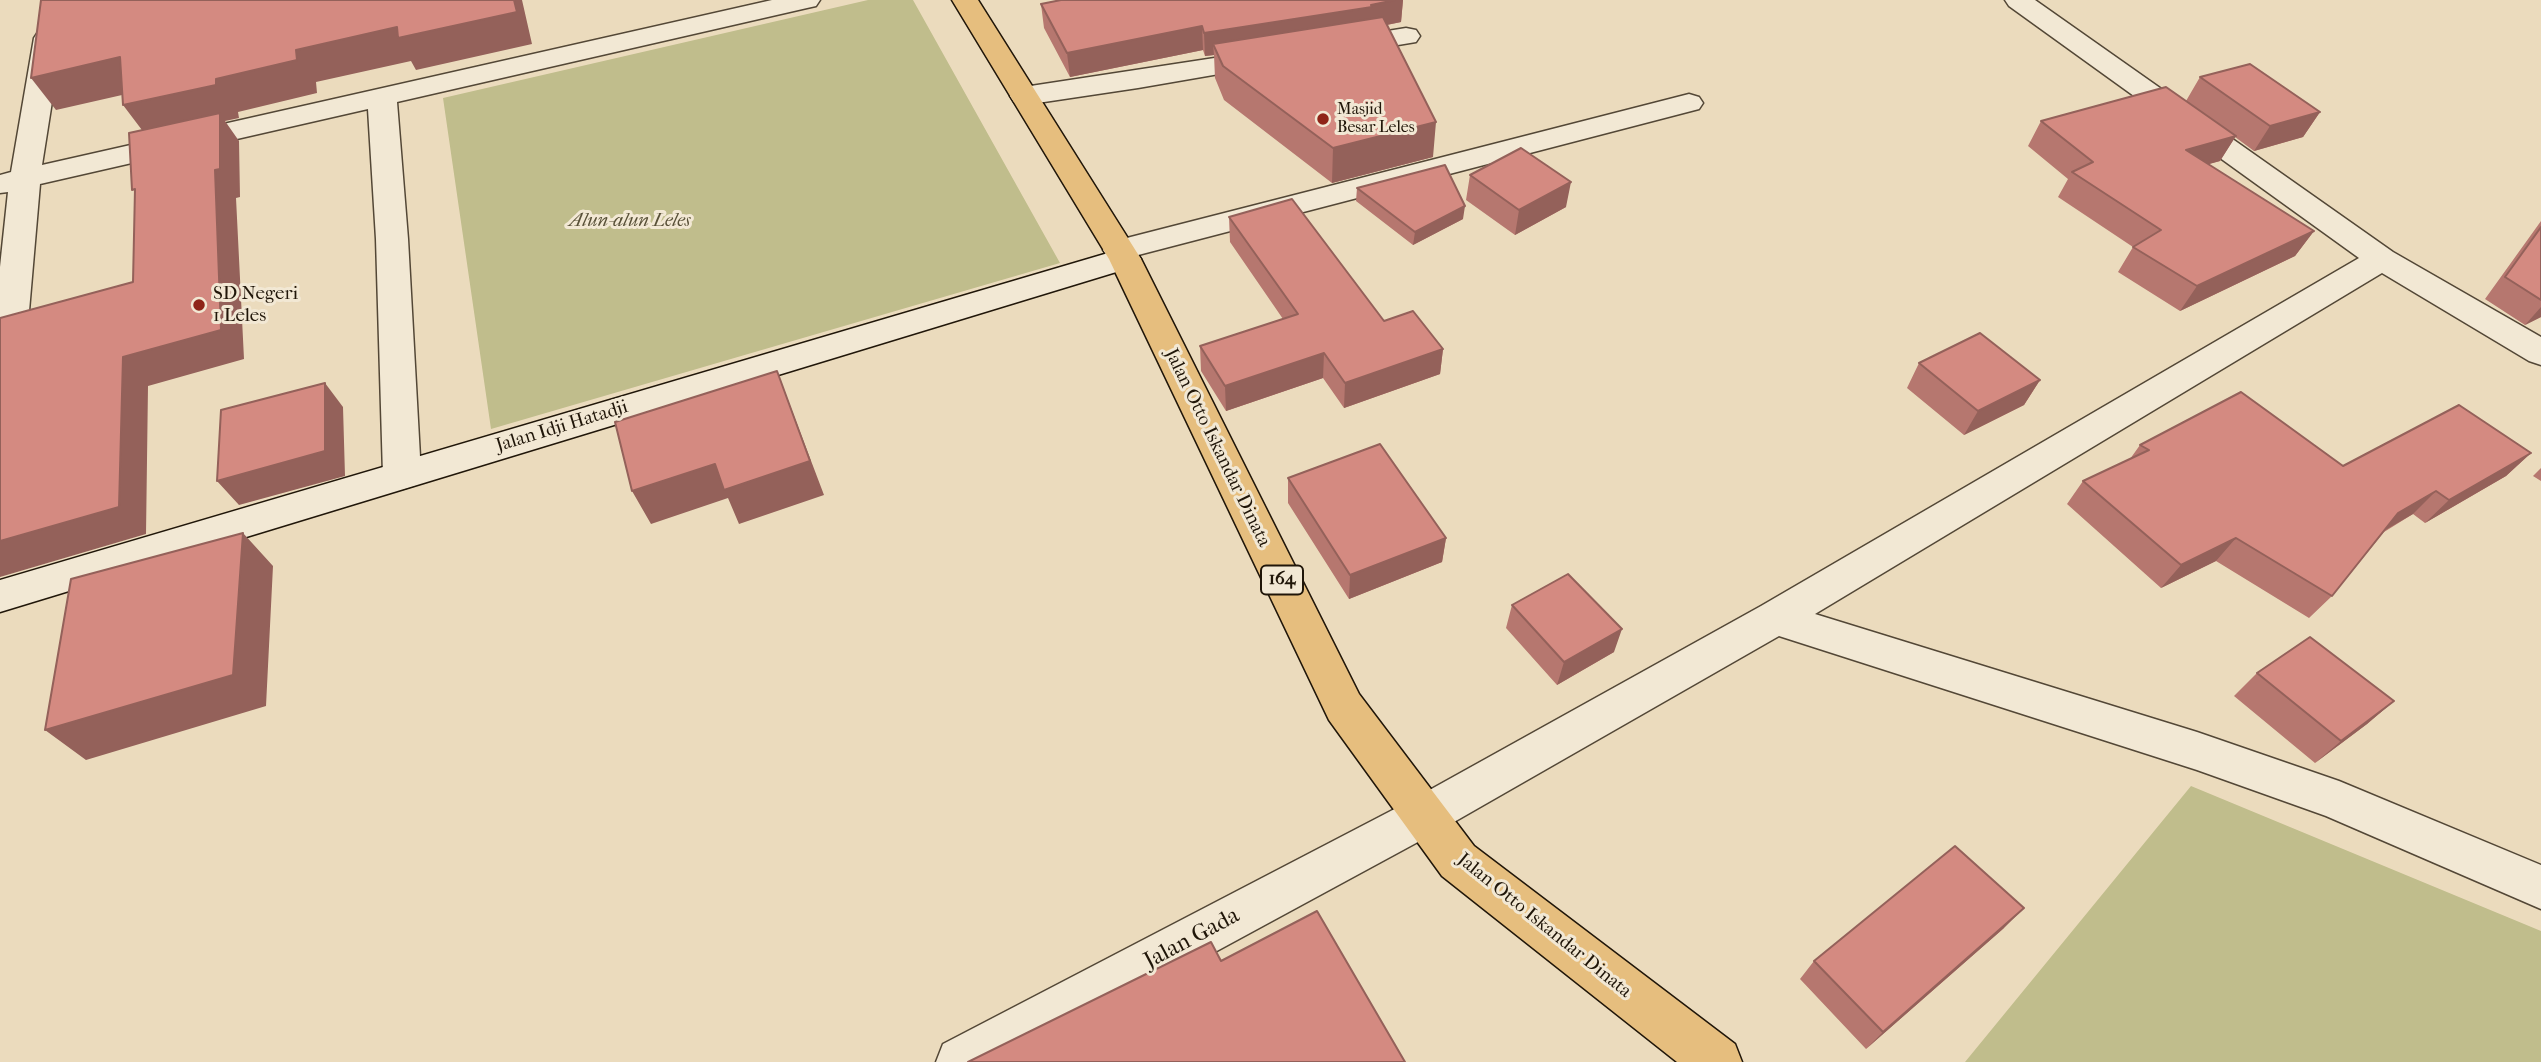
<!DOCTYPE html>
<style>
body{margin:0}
canvas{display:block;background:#ebdbbd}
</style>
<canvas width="2541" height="1062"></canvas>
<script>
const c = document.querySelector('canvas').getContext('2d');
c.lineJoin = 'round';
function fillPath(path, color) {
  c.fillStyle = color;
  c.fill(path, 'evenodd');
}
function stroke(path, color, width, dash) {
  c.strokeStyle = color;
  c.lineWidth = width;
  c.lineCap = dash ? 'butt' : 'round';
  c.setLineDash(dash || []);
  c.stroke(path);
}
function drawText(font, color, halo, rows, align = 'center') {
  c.font = font + ' "IM FELL French Canon",serif';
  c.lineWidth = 6;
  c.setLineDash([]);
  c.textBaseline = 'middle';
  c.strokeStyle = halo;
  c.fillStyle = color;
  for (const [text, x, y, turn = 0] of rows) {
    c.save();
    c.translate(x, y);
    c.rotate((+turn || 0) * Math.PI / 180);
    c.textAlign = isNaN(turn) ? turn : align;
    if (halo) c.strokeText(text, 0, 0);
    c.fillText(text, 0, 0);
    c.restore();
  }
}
fillPath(new Path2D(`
 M868,0H913L1060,263L491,429L443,98Z
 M2191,786L2541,931V1062H1965Z`), '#c0bd8c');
const street = new Path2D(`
 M772,0H820L816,6L807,8L397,102L408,239L421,475L415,485L402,489L389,485L383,475L376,239L368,109L40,184L29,311L24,319L12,322L0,319V267L8,192L0,193V175L11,172L34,38L38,32L48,30L58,32L62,38L42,165Z
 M2005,0H2035L2393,252L2541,337V365L2529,361L2382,273L1815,614L2197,732L2339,781L2541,865V909L2326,816L2197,770L1779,636L1440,830L1012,1062H936L943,1044L1408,802L1761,606L2359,258L2009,6Z
 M1406,28L1416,30L1420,36L1416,42L1344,54L1334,52L1330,46L1334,40L1344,38Z
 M1267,50L1277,52L1281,58L1277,64L1138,88L1024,105L1014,102L1010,96L1014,90L1024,87Z
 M1689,94L1699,97L1703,103L1699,109L1119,260L1108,257L1103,250L1108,243L1119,240Z`);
const secondary = new Path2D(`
 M1125,248L1136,252L1141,259L1136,266L0,612V580Z`);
const primary = new Path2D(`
 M952,0H978L1141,259L1359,694L1474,846L1735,1044L1742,1062H1677L1442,876L1329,720L1109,259Z`);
stroke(street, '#534736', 3);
stroke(secondary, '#201609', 3);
stroke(primary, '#201609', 3);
fillPath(street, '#f2e8d4');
fillPath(secondary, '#f2e8d4');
fillPath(primary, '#e6be7e');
fillPath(new Path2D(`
 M1061,0H1403L1401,22L1387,25L1433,157L1332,183L1224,100L1215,78L1214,55L1205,56L1203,50L1070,77L1044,28L1041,4Z
 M2200,77L2320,112L2303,137L2254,151L2235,137L2220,161L2208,164L2314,231L2295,256L2180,311L2118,272L2133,247L2058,197L2068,179L2028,146L2041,121L2186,101Z
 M1470,175L1566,207L1515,235L1466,200Z
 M1357,188L1463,219L1413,245L1356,201Z
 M1229,217L1384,321L1443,349L1440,374L1344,408L1323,378L1226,411L1201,371L1200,346L1283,319L1230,242Z
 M2541,221V317L2525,325L2485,299Z
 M1919,363L2040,380L2024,405L1964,435L1907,388Z
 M2140,445L2343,466L2531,453L2506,476L2425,523L2413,514L2384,532L2332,596L2309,618L2216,561L2161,588L2067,504L2083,481L2130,459Z
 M2541,468V481L2533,476Z
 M1288,478L1446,538L1442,562L1349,599L1288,503Z
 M1512,605L1614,652L1557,685L1506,628Z
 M2257,673L2394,701L2367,724L2315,763L2234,696Z
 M2004,928L1866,1049L1800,979L1814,961Z`), '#b6776f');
fillPath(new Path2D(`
 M514,0H522L532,44L416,70L411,61L316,82L317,93L238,112L239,118L225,121L239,141L240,197L236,198L244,359L148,386L146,534L0,577V541L123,357L215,170L148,138L123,105L216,79L296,50Z
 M1395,0H1403L1401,22L1371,28L1213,44L1214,55L1205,56L1204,33Z
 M1202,26L1203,50L1070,77L1067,53Z
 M120,57L144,90L56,110L31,78Z
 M2320,112L2303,137L2254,151L2270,126Z
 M1436,122L1433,157L1332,183L1333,148Z
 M2236,136L2220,161L2171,175L2186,150Z
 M1571,182L1566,207L1515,235L1519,210Z
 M1465,206L1463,219L1413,245L1415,232Z
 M2314,231L2295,256L2180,311L2197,286Z
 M2541,307V317L2525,325Z
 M1443,349L1440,374L1344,408L1345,383Z
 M1324,353L1323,378L1226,411L1225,386Z
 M777,371L824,495L739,524L728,498L651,524L632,491L715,464Z
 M2040,380L2024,405L1964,435L1978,411Z
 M325,383L343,407L345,476L239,505L217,481Z
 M2531,453L2506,476L2425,523L2449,500Z
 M2436,491L2413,514L2375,536L2398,513Z
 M243,533L273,566L266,706L86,760L45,730Z
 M1446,538L1442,562L1349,599L1350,575Z
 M2236,538L2216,561L2161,588L2181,565Z
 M1622,629L1614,652L1557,685L1564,662Z
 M2394,701L2367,724L2315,763L2341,741Z
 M2024,908L2004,928L1866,1049L1883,1032Z`), '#94615a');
const building = new Path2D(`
 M41,0H514L517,12L398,38L397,27L296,50L297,60L216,79V85L123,105L120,57L31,78Z
 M1061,0H1395L1371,5L1372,7L1204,33L1202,26L1067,53L1041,4Z
 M1383,17L1436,122L1333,148L1223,66L1213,44Z
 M2250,64L2320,112L2270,126L2200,77Z
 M2166,87L2236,136L2186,150L2314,231L2197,286L2133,247L2161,230L2072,172L2093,162L2041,121Z
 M220,113V169L215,170L221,330L123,357L119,507L0,541V318L133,282L135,189L132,190L129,133Z
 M1521,148L1571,182L1519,210L1470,175Z
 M1445,165L1465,206L1415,232L1357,188Z
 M1292,199L1384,321L1413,311L1443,349L1345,383L1324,353L1225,386L1200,346L1298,314L1229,217Z
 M2541,227V300L2505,277Z
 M1980,333L2040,380L1978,411L1919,363Z
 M777,371L810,461L724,490L715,464L632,491L615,422Z
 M325,383V451L217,481L221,410Z
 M2241,392L2343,466L2459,405L2531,453L2449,500L2436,491L2398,513L2332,596L2236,538L2181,565L2083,481L2149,450L2140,445Z
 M1380,444L1446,538L1350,575L1288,478Z
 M243,533L233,675L45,730L71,579Z
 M1568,574L1622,629L1564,662L1512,605Z
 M2310,637L2394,701L2341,741L2257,673Z
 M1955,846L2024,908L1883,1032L1814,961Z
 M1317,911L1405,1062H968L1211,942L1221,961Z`);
fillPath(building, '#d48a81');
stroke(building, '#94615a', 2);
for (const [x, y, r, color] of [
 [1323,119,7,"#8f2418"],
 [199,305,7,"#8f2418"]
]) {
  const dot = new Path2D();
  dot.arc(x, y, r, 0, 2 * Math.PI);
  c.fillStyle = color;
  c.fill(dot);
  stroke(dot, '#f2e8d4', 2.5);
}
drawText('16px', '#201609', '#f2e8d4', [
 ["Masjid",1337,110],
 ["Besar Leles",1337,128]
], 'left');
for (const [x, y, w] of [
 [1282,580,42]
]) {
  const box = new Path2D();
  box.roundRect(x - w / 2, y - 14.5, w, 29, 5);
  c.fillStyle = '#f2e8d4';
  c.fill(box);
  stroke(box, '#201609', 2);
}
drawText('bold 18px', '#201609', null, [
 ["164",1282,580]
]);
drawText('italic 19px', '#585037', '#f2e8d4', [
 ["Alun-alun Leles",630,221]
]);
drawText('19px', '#201609', '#f2e8d4', [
 ["SD Negeri",213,294],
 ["1 Leles",213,316]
], 'left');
drawText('19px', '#201609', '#f2e8d4', [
 ["Jalan Idji Hatadji",562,427,-17],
 ["Jalan Otto Iskandar Dinata",1217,448,64],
 ["Jalan Otto Iskandar Dinata",1544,926,39]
]);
drawText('23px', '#201609', '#f2e8d4', [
 ["Jalan Gada",1192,939,-28]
]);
</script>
